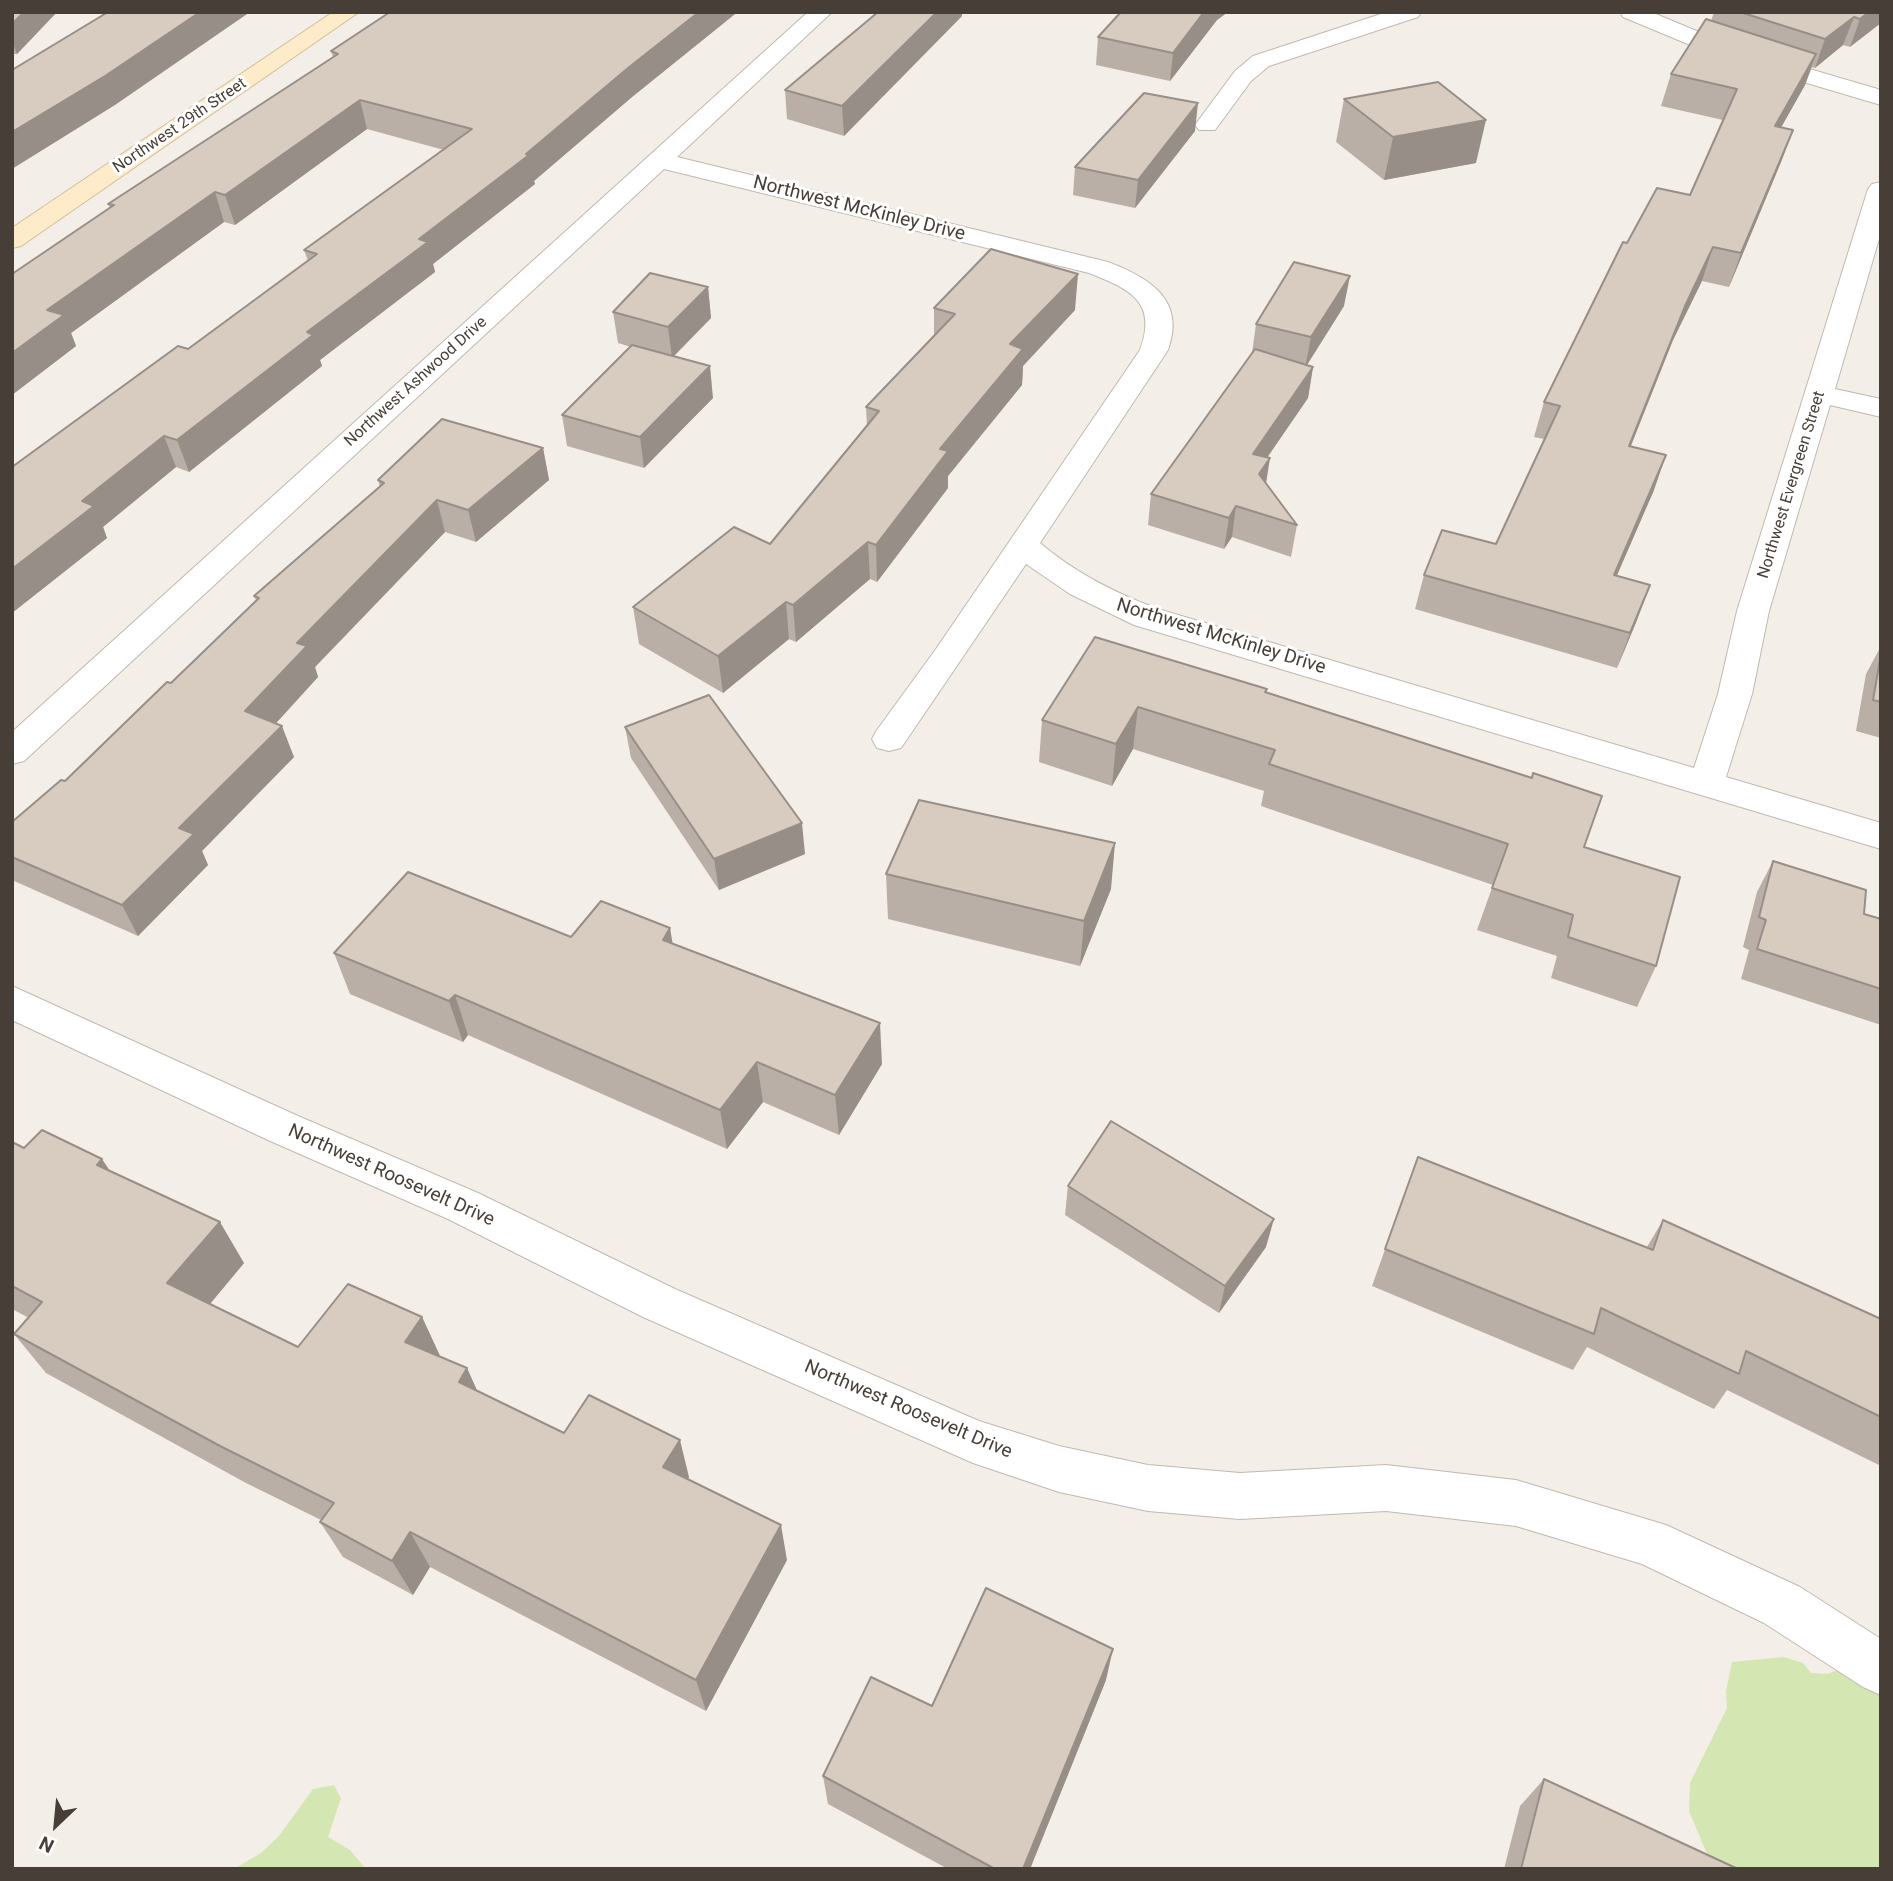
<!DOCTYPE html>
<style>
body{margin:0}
#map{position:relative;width:1893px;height:1881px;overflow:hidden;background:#f3efe8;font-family:Roboto,sans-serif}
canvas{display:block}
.frame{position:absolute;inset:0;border:14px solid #473f37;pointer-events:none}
.north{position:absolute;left:21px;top:1790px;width:70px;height:70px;-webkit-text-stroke:5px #fff;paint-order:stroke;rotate:206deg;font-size:19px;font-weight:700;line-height:28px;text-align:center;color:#473f37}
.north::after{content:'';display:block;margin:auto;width:24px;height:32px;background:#473f37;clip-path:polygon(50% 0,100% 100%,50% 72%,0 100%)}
</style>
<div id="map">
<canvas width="1893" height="1881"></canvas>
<div class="frame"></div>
<div class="north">N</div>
</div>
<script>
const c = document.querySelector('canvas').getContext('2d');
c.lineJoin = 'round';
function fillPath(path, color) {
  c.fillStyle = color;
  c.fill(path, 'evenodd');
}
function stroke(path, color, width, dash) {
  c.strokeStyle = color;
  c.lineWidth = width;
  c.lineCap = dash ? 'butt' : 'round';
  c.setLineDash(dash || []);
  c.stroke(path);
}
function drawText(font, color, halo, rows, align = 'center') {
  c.font = font + ' Roboto,sans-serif';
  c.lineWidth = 6;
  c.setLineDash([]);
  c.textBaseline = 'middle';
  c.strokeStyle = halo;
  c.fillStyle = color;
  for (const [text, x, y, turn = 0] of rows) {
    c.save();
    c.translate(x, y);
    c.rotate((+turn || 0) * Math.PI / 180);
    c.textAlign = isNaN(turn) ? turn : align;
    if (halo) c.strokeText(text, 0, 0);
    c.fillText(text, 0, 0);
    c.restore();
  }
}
fillPath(new Path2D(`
 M1784,1657L1803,1663L1811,1673L1827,1674L1853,1664L1881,1695V1869H1717L1707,1854L1689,1811L1690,1783L1727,1708L1726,1691L1732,1662Z
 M334,1785L341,1798L328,1837L350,1850L366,1869H234L261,1853L279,1836L313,1789Z`), '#d4e6b2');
const street = new Path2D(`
 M808,12H832L677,157L1108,262C1150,278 1186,300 1168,350L1040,543C1075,573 1115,593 1158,609L1694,768L1718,694L1737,611L1868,189L1872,184L1881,182V232L1835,389L1881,399V417L1830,405L1769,611L1752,694L1726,777L1881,823V849L1134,625L1070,594L1026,564L901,748L889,751L877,748L872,739L877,730L936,649L1140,350C1158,302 1130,289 1089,273L664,169L24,761L12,764V732Z
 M1387,12H1421L1418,17L1269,66L1251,81L1215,130H1199L1195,125L1235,71L1253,56Z
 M1620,12H1651L1735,47L1881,90V105L1719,57L1623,17Z
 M12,986L298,1116L478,1193L675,1289L979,1421L1059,1446L1148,1465L1240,1473L1386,1465L1516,1480L1666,1525L1800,1587L1881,1639V1695L1863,1687L1764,1623L1642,1564L1516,1526L1386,1511L1240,1519L1148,1511L1059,1492L973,1463L643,1317L448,1219L268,1140L12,1020Z`);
const secondary = new Path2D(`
 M333,12H359L21,246L12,248V228Z`);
stroke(street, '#c2b8ae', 2);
stroke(secondary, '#d2bd99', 2);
fillPath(street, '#fff');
fillPath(secondary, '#fdebc9');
fillPath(new Path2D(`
 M12,12H57L17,54H12Z
 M1121,12H1228L1217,20L1170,81L1096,65L1098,37Z
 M1714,12H1881L1850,47L1843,45L1815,68L1812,67L1805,85L1781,127L1793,130L1781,162L1729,287L1702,281L1673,340L1631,446L1654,490L1616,576L1637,620L1617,668L1415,609L1424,575L1496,544L1544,439L1534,437L1544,402L1627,243L1690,195L1723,120L1661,106L1671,74L1711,21Z
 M735,14L632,97L534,181L535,184L433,264L435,272L320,360L322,366L189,472L176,467L103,527L107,538L12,613V467L188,349L308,261L304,250L444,150L367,129L235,225L224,222L71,333L76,346L12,395V274L110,208L108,204L333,57L331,51Z
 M962,16L844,136L787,119L785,90Z
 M1344,99L1476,163L1384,180L1336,142Z
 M1195,131L1135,208L1073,195L1075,167Z
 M708,287L711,318L673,357L713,398L644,468L567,446L562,415L631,347L618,343L613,312Z
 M1344,306L1307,365L1313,367L1308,398L1267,458L1266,483L1297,525L1291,557L1232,537L1224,549L1148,525L1151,494L1252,353L1256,324Z
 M934,308L1075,310L1023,366L1022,385L948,476V488L877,582L870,579L796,642L789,639L723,693L639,644L633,607L770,544L867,426L866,407L934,335Z
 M543,448L549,480L476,542L445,532L315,667L318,677L276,723L294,757L202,851L208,865L138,936L12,880V822L65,781L171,683L256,600L254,596L380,487L378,480Z
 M1881,646V738L1856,731L1866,674Z
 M1267,689L1266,692L1584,847L1656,966L1637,1007L1551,978L1557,956L1477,930L1493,885L1261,806L1264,791L1133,749L1112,786L1039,762L1042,720Z
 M625,727L805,854L719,890L631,758Z
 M1773,861L1864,914L1881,919V1025L1741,979L1749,950L1743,947L1757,892Z
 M886,874L1111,889L1080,966L888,919Z
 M571,937L673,943L882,1064L839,1135L763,1102L727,1149L468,1035L463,1042L350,994L334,953Z
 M12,1142L24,1148L110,1171L244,1263L210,1304L298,1347L422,1317L440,1356L467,1368L477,1391L564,1433L689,1477L687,1480L787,1560L706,1711L430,1567L413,1595L343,1557L320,1522L321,1520L246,1483L46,1373L14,1334L29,1318L12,1309Z
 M1418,1157L1647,1247L1663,1220L1881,1319V1466L1727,1390L1714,1409L1587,1347L1573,1370L1372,1286Z
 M1068,1186L1266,1247L1219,1313L1065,1215Z
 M1106,1680L1030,1869H948L828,1804L823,1776L932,1706Z
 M1544,1779L1738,1869H1504L1520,1806Z`), '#baafa6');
fillPath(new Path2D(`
 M24,12H57L17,54L12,41V24Z
 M200,12H250L115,105L12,169V132Z
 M699,12H734L735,14L632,97L534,181L535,184L433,264L435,272L320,360L322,366L189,472L177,440L419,239L526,154L628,68Z
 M937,12H962V16L844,136L842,106Z
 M1204,12H1228L1217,20L1170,81L1173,53Z
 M1869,12H1881V23L1850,47L1860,19Z
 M1854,17L1843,45L1815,68L1825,39Z
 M1816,54L1805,85L1764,158L1775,126Z
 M360,100L367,129L235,225L225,195Z
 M1198,103L1195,131L1135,208L1138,180Z
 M1486,120L1476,163L1384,180L1393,137Z
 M1793,130L1781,162L1729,287L1741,253Z
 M215,192L224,222L71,333L76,346L12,395V353L47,310Z
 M1713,247L1702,281L1673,340L1617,480L1629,446L1685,306Z
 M1078,274L1075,310L1023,366L1022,385L948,476V488L877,582L876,545L1010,344Z
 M1350,276L1344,306L1305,368L1311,337Z
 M708,287L711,318L672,358L668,327Z
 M710,366L713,398L644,468L640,437Z
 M1313,367L1308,398L1248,485L1253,454Z
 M164,436L176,467L103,527L107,538L12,613V569L82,501Z
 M543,448L549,480L476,542L468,510Z
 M1666,455L1654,490L1602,610L1614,575Z
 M1270,458L1265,490L1259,474Z
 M437,500L445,532L315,667L318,677L258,743L245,711L297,643Z
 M1236,506L1232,537L1224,549L1229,518Z
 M868,542L870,579L796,642L793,605Z
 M1650,585L1637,620L1617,668L1630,633Z
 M786,602L789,639L723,693L718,656Z
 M1138,707L1133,749L1112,786L1116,744Z
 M282,726L294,757L202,851L208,865L138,936L122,905L179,828Z
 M802,823L805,854L719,890L714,859Z
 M1115,843L1111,889L1080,966L1084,921Z
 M670,928L677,969L663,940Z
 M455,995L468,1035L463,1042L449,1001Z
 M880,1023L882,1064L839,1135L835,1095Z
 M757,1062L763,1102L727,1149L720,1110Z
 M102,1159L130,1201L97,1165Z
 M1274,1219L1266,1247L1219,1313L1225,1286Z
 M220,1222L244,1263L194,1323L167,1283Z
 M422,1317L440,1356L405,1342Z
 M467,1368L484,1406L459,1382Z
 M680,1440L689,1477L673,1503L663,1467Z
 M781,1525L787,1560L706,1711L696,1680Z
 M410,1532L430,1567L413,1595L392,1561Z
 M1113,1649L1106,1680L1030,1869H1023Z`), '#978f87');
const building = new Path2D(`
 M12,12H24L12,24Z
 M108,12H200L105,76L12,132V70Z
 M390,12H699L628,68L526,154L529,155L419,239L428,242L307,332L313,335L177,440L164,436L82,501L94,506L12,569V467L178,346L188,349L317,254L304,250L472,129L360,100L225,195L215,192L47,310L64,315L12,353V274L114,205L108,204L338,54L331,51Z
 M878,12H937L842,106L785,90Z
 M1121,12H1204L1173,53L1098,37Z
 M1740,12H1869L1860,19L1854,17L1825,39Z
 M1706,19L1816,54L1775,126L1793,130L1741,253L1713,247L1685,306L1629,446L1666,455L1614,575L1650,585L1630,633L1424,575L1442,530L1496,544L1560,406L1544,402L1623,242L1627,243L1657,188L1690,195L1737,89L1671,74Z
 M1438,82L1486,120L1393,137L1344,99Z
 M1144,93L1198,103L1138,180L1075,167Z
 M991,249L1078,274L1010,344L1023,349L940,449L948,451L876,545L868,542L793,605L786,602L718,656L633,607L734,527L770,544L879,411L866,407L955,314L934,308Z
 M1294,262L1350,276L1311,337L1256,324Z
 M650,273L708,287L668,327L613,312Z
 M632,345L710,366L640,437L562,415Z
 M1255,349L1313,367L1253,454L1270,458L1259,474L1297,525L1236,506L1229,518L1151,494Z
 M442,419L543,448L468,510L437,500L297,643L307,646L245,711L282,726L179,828L194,834L122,905L12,857V822L61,780L65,781L167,682L171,683L259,598L254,596L384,483L378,480Z
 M1095,637L1267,689L1265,692L1532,778L1533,773L1602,796L1584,847L1680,877L1656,966L1568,937L1573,915L1492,888L1508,844L1269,764L1275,750L1138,707L1116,744L1042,720Z
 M1881,654V702L1873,700Z
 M709,695L802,823L714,859L625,727Z
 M919,800L1115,843L1084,921L886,874Z
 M1773,861L1866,890L1864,914L1881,919V989L1757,949L1766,920L1759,917Z
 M408,872L571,937L601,901L670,928L663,940L880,1023L835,1095L757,1062L720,1110L455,995L449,1001L334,953Z
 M1111,1121L1274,1219L1225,1286L1068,1186Z
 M42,1130L102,1159L97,1165L220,1222L167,1283L298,1347L348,1284L422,1317L405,1342L467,1368L459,1382L564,1433L589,1395L680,1440L663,1467L781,1525L696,1680L410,1532L392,1561L320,1522L334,1503L220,1446L14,1334L42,1302L12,1286V1142L24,1148Z
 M1418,1157L1653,1250L1663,1220L1881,1319V1417L1746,1351L1739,1374L1601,1308L1594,1334L1385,1249Z
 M986,1588L1113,1649L1023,1869H995L823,1776L871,1677L932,1706Z
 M1544,1779L1738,1869H1521Z`);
fillPath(building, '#d8ccc1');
stroke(building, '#978f87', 2);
drawText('16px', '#473f37', '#fff', [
 ["Northwest 29th Street",180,126,-34],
 ["Northwest Ashwood Drive",416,382,-42],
 ["Northwest Evergreen Street",1792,485,-73]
]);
drawText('19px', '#473f37', '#fff', [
 ["Northwest McKinley Drive",859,209,14],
 ["Northwest McKinley Drive",1221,637,17],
 ["Northwest Roosevelt Drive",391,1176,24],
 ["Northwest Roosevelt Drive",908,1410,23]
]);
</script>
